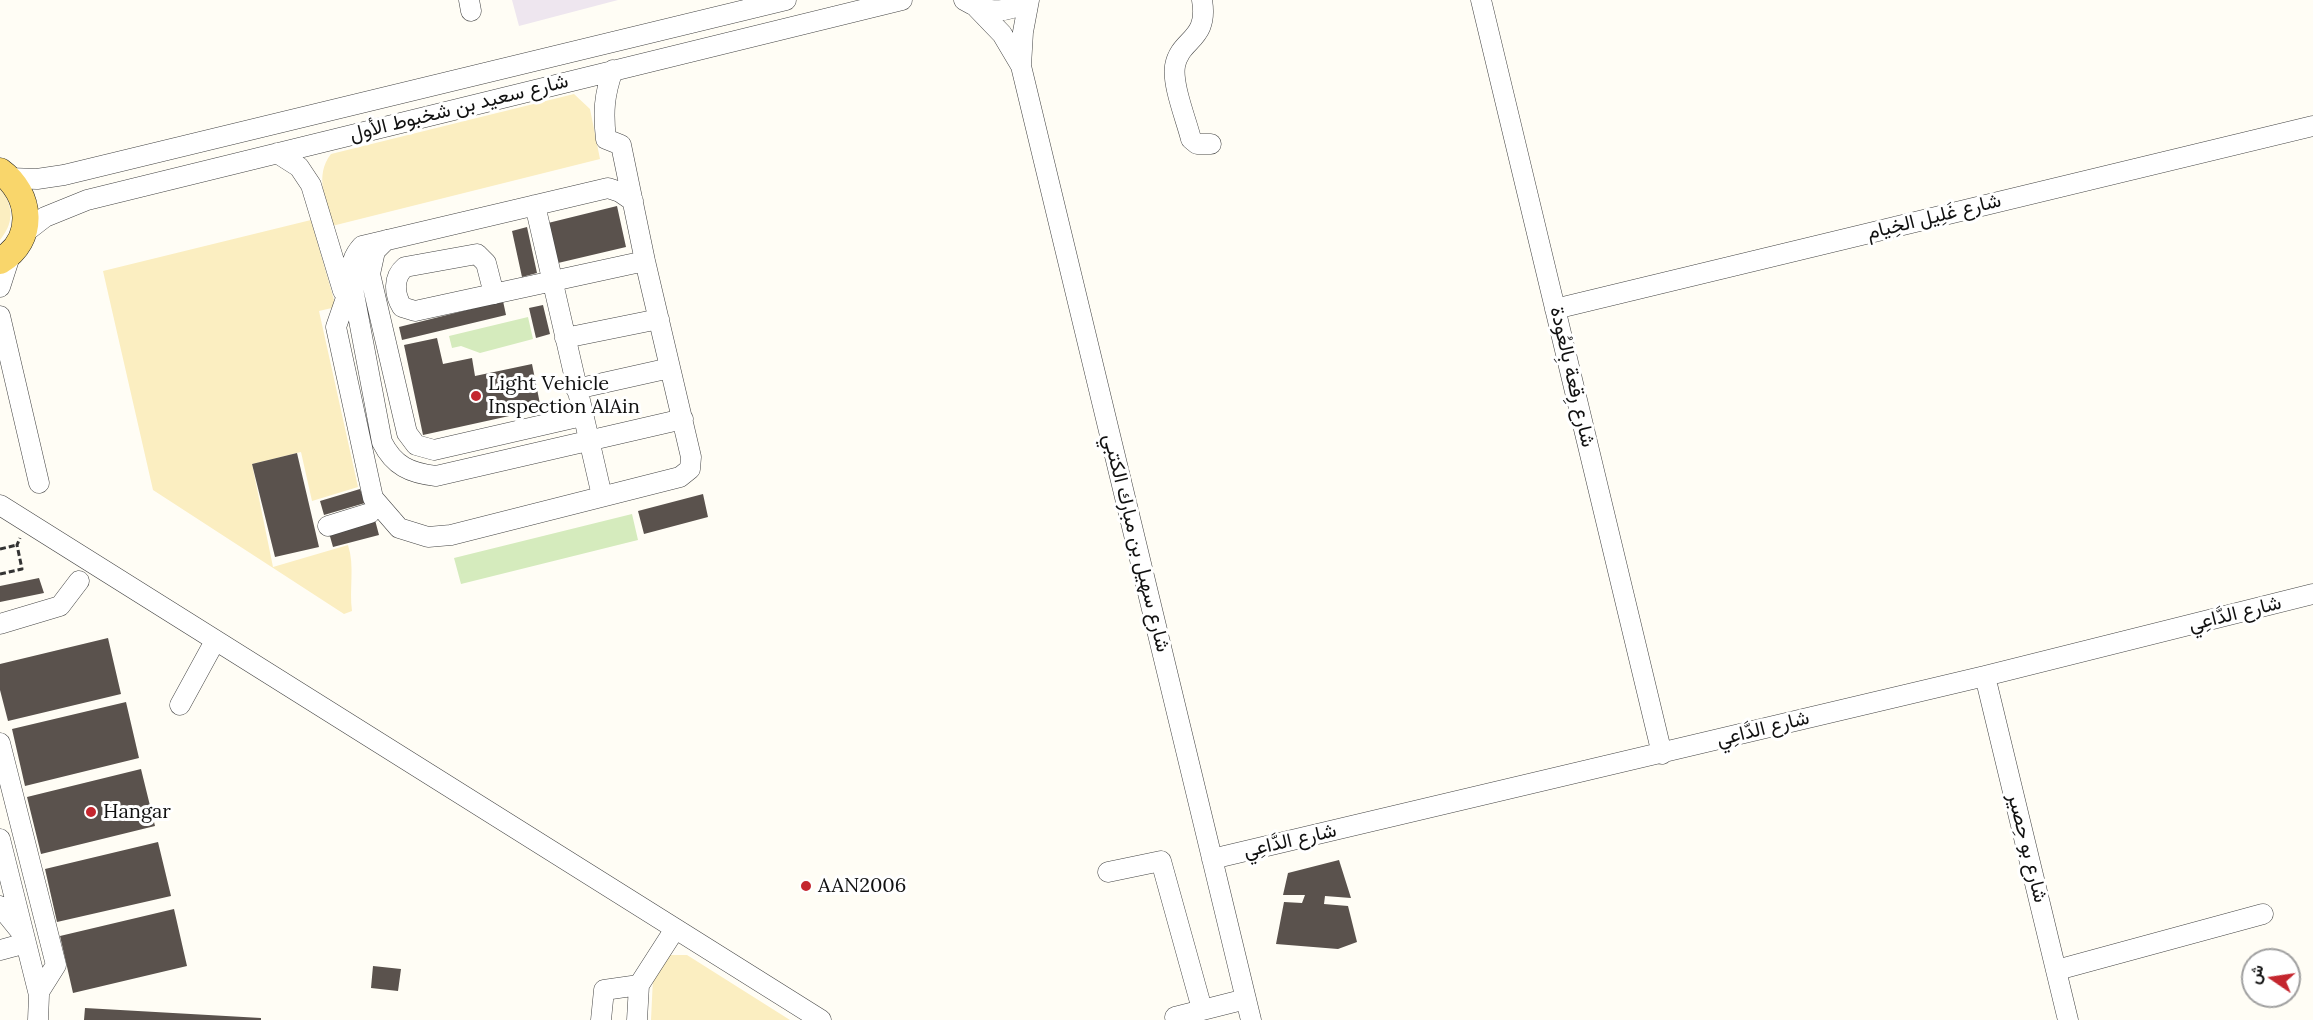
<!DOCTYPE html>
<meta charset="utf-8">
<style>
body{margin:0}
#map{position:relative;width:2313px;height:1020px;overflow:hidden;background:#fffdf5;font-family:Lora,Vazirmatn,serif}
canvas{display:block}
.north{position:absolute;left:2241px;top:948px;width:60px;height:60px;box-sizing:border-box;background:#fff;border:2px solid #a0a0a0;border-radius:50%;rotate:283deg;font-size:16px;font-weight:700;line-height:24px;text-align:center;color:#111}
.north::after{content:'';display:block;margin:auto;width:21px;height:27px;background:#c4262e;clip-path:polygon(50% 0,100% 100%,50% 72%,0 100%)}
</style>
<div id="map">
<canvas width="2313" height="1020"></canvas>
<div class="north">ش</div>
</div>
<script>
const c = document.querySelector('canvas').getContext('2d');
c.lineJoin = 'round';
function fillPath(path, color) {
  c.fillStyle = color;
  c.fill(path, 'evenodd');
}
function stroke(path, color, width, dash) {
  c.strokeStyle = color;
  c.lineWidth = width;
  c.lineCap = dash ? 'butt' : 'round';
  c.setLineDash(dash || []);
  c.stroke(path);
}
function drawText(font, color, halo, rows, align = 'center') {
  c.font = font + ' Lora,Vazirmatn,serif';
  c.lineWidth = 6;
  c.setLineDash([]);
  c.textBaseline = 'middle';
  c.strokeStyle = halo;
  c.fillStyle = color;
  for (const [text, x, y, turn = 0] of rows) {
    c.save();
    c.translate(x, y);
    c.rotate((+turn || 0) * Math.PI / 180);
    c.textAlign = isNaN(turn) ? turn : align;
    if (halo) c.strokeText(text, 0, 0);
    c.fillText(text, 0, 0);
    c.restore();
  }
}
fillPath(new Path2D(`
 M512,0H618L519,26Z`), '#eee6ef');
fillPath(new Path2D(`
 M528,317L533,339L480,353L461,346L452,348L449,336Z
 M632,514L638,540L461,584L454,558Z`), '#d5ebbd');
fillPath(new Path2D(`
 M574,94L590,109L600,159L332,226C326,202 314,175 331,154Z
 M0,185C12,206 16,220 0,240Z
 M311,220L336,307L319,311L358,487L312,501L301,452L252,464L273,567L348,545C355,566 349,589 352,611L344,614L153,490L103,271Z
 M668,955H687L790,1020H651L653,978Z`), '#fbeec1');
fillPath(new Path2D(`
 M617,206L626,247L558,263L548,223Z
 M527,227L537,273L522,277L512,231Z
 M503,301L506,315L402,340L399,327Z
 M543,305L550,334L536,338L529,308Z
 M437,338L443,364L472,358L475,376L532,364L541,409L423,435L404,345Z
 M297,453L319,547L275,557L252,464Z
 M360,489L365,503L324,515L320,501Z
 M703,494L708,517L644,534L638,511Z
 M375,520L379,535L333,547L329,533Z
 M39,578L44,593L0,602V586Z
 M108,638L121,694L8,721L0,690V664Z
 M126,702L139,758L25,786L12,729Z
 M141,769L155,826L41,854L27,797Z
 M158,842L171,896L57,922L45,869Z
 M1339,860L1351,898L1325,896L1324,904L1348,906L1357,942L1338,949L1276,944L1284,902L1302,903L1305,895H1283L1288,873Z
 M174,909L187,966L73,993L60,936Z
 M373,966L401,969L398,991L371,988Z
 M85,1008L261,1018V1020H84Z`), '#5a524d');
const minor = new Path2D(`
 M469,0L471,11
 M964,0C985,13 1006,15 1027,0
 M1202,0C1209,41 1180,38 1175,66C1172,85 1186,119 1191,139L1197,144H1211
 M1481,0L1662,754
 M977,8L1002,34L1021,66L1251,1020
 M1021,66L1023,32L1029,0
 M613,70C604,95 603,113 606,139L621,145
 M277,153L299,167L311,185L343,291
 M10,178L37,179L64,175L786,0
 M633,201L620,192L608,188L362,246C353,256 351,264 351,278L382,442C394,466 410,473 436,476L683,419
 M535,205L602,496
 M23,234L45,217L87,200L902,0
 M386,240L375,251L370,274L407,433L416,445L434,450L582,416
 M0,287L11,253
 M494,294L486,263L477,254L405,267C393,277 394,294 402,307L415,311L645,261
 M345,301L336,327L373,498L399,528L428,537L451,535L680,477L690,469L691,457L645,261L621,145
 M1555,309L2313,126
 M0,316L39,483
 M565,338L659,319
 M576,389L670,368
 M0,505L821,1020
 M328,526L370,513
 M0,624L60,606L79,581
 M1985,676L2068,1020
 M180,705L215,641
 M0,743L56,965L39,992
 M0,839L39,995L38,1020
 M1212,859L1985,676L2313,594
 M1108,872L1161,861L1202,1009
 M0,906L21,932
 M0,950L26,943
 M2057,970L2263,914
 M1175,1017L1246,999
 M601,1020L604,990L639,985
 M637,1020L639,985L675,929`);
const major = new Path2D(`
 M0,171C32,194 36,240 0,261`);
stroke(minor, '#444', 21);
stroke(major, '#222', 27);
stroke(new Path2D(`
 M0,549L17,545
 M0,574L22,569L17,545L20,538`), '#333', 3, [6, 3]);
stroke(minor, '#fff', 20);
stroke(major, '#f9d66b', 26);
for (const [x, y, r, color] of [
 [476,396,6,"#c4262e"],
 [91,812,6,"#c4262e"],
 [806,886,6,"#c4262e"]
]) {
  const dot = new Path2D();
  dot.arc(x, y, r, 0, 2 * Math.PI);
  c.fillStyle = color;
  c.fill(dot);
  stroke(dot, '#fff', 2);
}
drawText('20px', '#111', '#fff', [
 ["شارع سعيد بن شخبوط الأول",459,108,-14],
 ["شارع غَلِيل الخِيام",1934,217,-14],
 ["شارع رِقعة بِالعُودة",1572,377,77],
 ["شارع سهيل بن مبارك الكتبي",1136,543,76],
 ["شارع الدَّاعِي",2235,614,-14],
 ["شارع الدَّاعِي",1763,729,-14],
 ["شارع الدَّاعِي",1290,841,-13],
 ["شارع بو حِصير",2027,848,76]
]);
drawText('20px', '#111', '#fff', [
 ["Light Vehicle",488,384],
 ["Inspection AlAin",488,407],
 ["Hangar",103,812],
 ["AAN2006",818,886]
], 'left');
</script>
